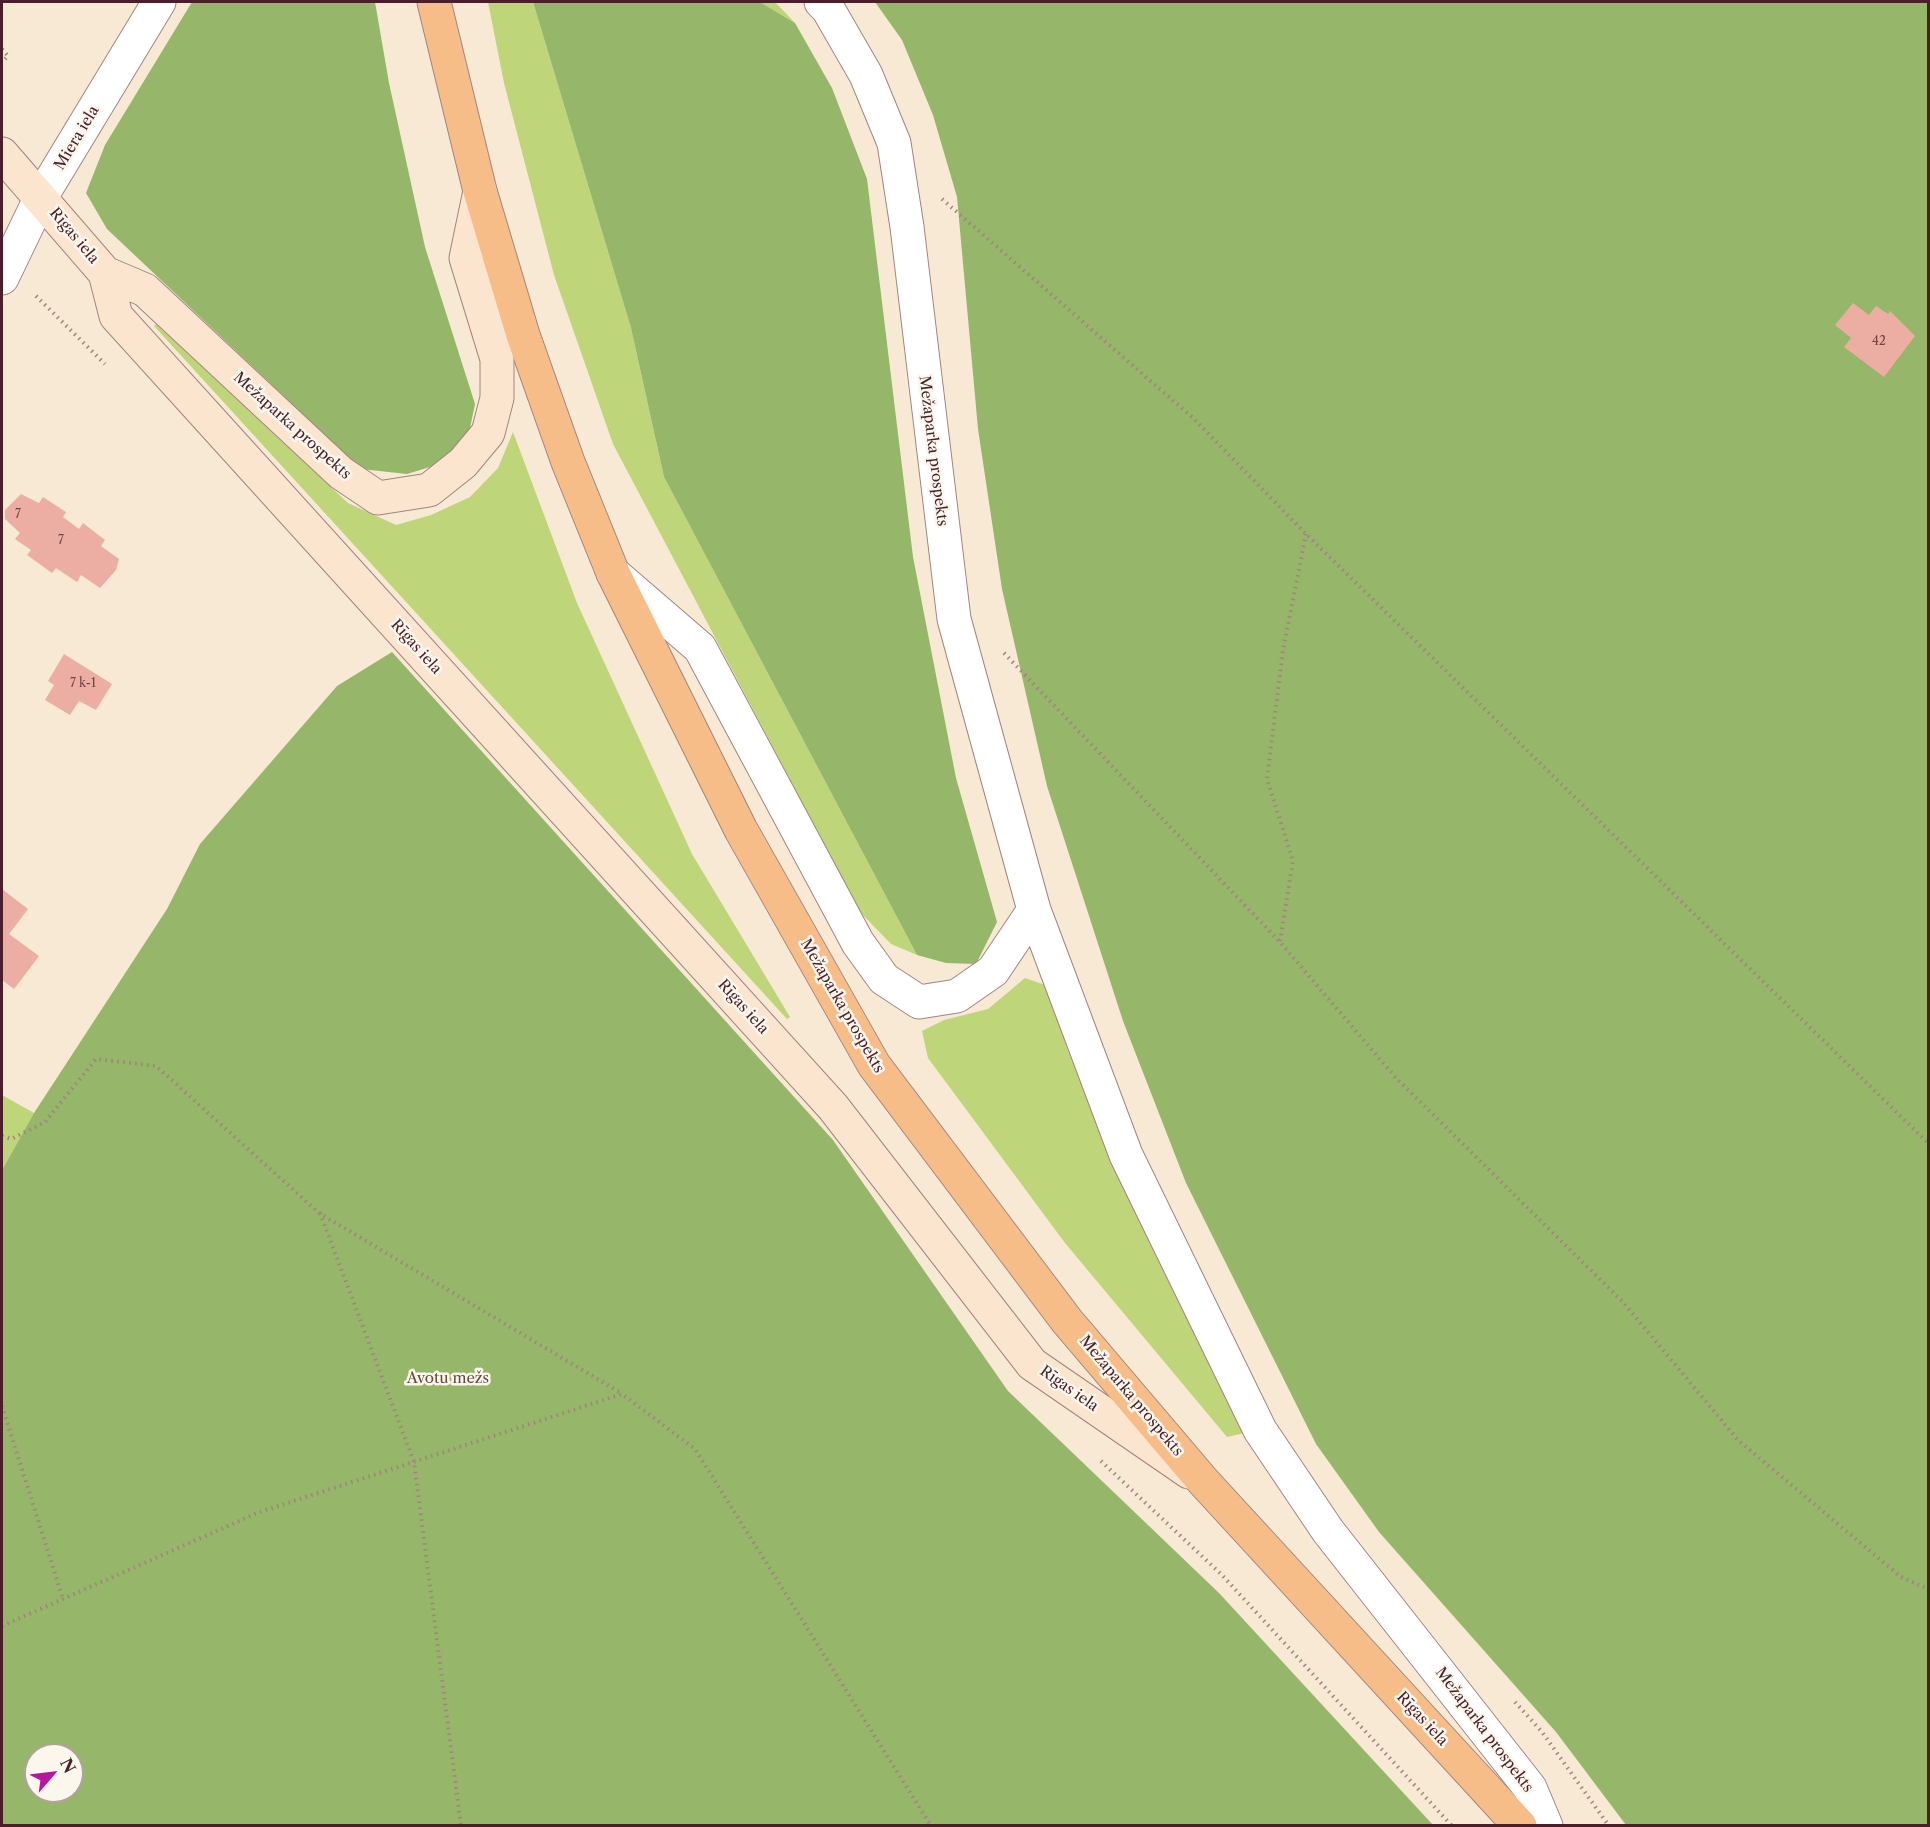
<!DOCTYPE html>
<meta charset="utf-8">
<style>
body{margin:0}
#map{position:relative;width:1930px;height:1827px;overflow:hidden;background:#f8e9d5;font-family:"Libre Caslon Text",serif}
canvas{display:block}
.frame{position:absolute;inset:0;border:3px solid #4a1f2b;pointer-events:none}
.north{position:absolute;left:24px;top:1743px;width:60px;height:60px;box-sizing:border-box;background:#fbf7ec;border:2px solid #b4a19f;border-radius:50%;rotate:62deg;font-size:16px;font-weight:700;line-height:24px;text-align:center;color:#4a1f2b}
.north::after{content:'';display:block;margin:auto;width:21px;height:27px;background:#b5179e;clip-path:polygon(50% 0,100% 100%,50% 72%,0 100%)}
</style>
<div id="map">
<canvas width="1930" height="1827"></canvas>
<div class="frame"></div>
<div class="north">N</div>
</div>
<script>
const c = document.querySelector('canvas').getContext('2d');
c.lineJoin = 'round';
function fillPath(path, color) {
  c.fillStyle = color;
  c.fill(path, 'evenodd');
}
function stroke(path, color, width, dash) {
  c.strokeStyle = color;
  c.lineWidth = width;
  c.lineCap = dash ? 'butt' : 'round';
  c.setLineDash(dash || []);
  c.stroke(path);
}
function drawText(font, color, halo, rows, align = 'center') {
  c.font = font + ' "Libre Caslon Text",serif';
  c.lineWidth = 5;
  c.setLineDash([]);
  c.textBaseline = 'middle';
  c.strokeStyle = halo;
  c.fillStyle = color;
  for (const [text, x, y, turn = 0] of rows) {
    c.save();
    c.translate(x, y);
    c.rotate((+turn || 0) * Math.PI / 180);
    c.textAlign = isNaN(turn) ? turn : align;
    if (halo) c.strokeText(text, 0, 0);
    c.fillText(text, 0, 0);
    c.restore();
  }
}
fillPath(new Path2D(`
 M488,2H533L631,328L664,477L917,955L891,944L860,912L613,444L554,275L504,83Z
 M760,2H775L795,23Z
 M156,324L348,503L396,525L431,515L470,497L498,468L513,432L577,603L692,854L790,1017L787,1019L154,326Z
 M1025,978L1048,986L1068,1051L1166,1276L1249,1432L1227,1437L1065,1243L928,1058L922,1031L944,1020L988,1009Z
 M2,1095L34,1113L2,1170Z`), '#bed579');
fillPath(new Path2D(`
 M192,2H375L389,83L425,247L475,404L469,433L453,460L407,474L361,469L107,229L86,193L105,145Z
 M533,2H760L795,23L832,88L867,179L913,557L956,778L997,922L976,964L946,963L917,955L664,477L631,328Z
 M875,2H1928V1825H1626L1556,1732L1379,1532L1316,1444L1186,1183L1123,1021L1047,786L1002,589L978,429L957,197L933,115L902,40Z
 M392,652L833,1140L1008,1391L1219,1593L1433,1825H2V1170L34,1113L167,909L200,844L337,686ZM36,1755H72V1791H36Z`), '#96b669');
fillPath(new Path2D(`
 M1853,303L1869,315L1876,306L1888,314L1890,311L1915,336L1884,377L1844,347L1851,338L1835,325Z
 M21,494L39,503L43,497L66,512L63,517L79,529L83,523L105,540L101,546L119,559L116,570L100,588L81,575L77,582L56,568L52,573L27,555L31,550L15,539L20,533L5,519V510Z
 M64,654L112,684L96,710L79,701L70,715L45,700L54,685L48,681Z
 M2,889L28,909L9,934L39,956L14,989L2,980Z`), '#ecada2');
const street = new Path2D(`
 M821,2L828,9L866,75L894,143L907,227L954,619L1034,910L1126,1155L1260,1430L1328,1531L1530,1788L1546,1826
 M2,278L41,197L159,2
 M613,573L700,648L858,943L884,979L919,1002L957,996L993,971L1034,910`);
const secondary = new Path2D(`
 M2,154L105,273L116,316L833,1107L1032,1364L1189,1472
 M105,273L145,290L341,473L378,498L429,490L463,463L488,433L497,398V359L466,258L480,191`);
const primary = new Path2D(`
 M434,2L480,191L523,335L568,462L613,573L741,830L874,1065L1067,1321L1203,1481L1520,1826`);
stroke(street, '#a18480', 35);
stroke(secondary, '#a18480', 35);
stroke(primary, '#a18480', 35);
stroke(new Path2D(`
 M2,49L8,56L2,62
 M942,199L1193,418L1306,534L1928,1143
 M36,296L105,364
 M1004,653L1280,942L1396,1078L1622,1301L1738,1440L1901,1577L1928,1589
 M1280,941L1293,861L1267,779L1283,650L1306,534
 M2,1136L11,1139L45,1122L96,1059L156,1066L319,1213L621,1393
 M320,1213L414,1462L461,1826
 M2,1406L63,1599
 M1101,1461L1222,1575L1452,1826
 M2,1626L257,1513L622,1394L695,1449L931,1826
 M1515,1702L1542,1732L1609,1826`), '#a18480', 4, [1.5, 4.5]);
stroke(street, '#fff', 33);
stroke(secondary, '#fce5cf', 33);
stroke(primary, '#f7bd88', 33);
drawText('12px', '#724249', null, [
 ["42",1879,342],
 ["7",18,515],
 ["7",61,541],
 ["7 k-1",83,684]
]);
drawText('15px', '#4a1f2b', '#fbf7ec', [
 ["Miera iela",77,138,-59],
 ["Rīgas iela",74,236,50],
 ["Mežaparka prospekts",292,426,42],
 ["Mežaparka prospekts",933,451,83],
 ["Rīgas iela",416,647,48],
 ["Mežaparka prospekts",842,1006,60],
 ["Rīgas iela",743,1007,48],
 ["Rīgas iela",1069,1389,35],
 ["Mežaparka prospekts",1131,1396,50],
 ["Rīgas iela",1422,1719,47],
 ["Mežaparka prospekts",1484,1730,53]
]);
drawText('15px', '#674c3e', '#fbf7ec', [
 ["Avotu mežs",448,1379]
]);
</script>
